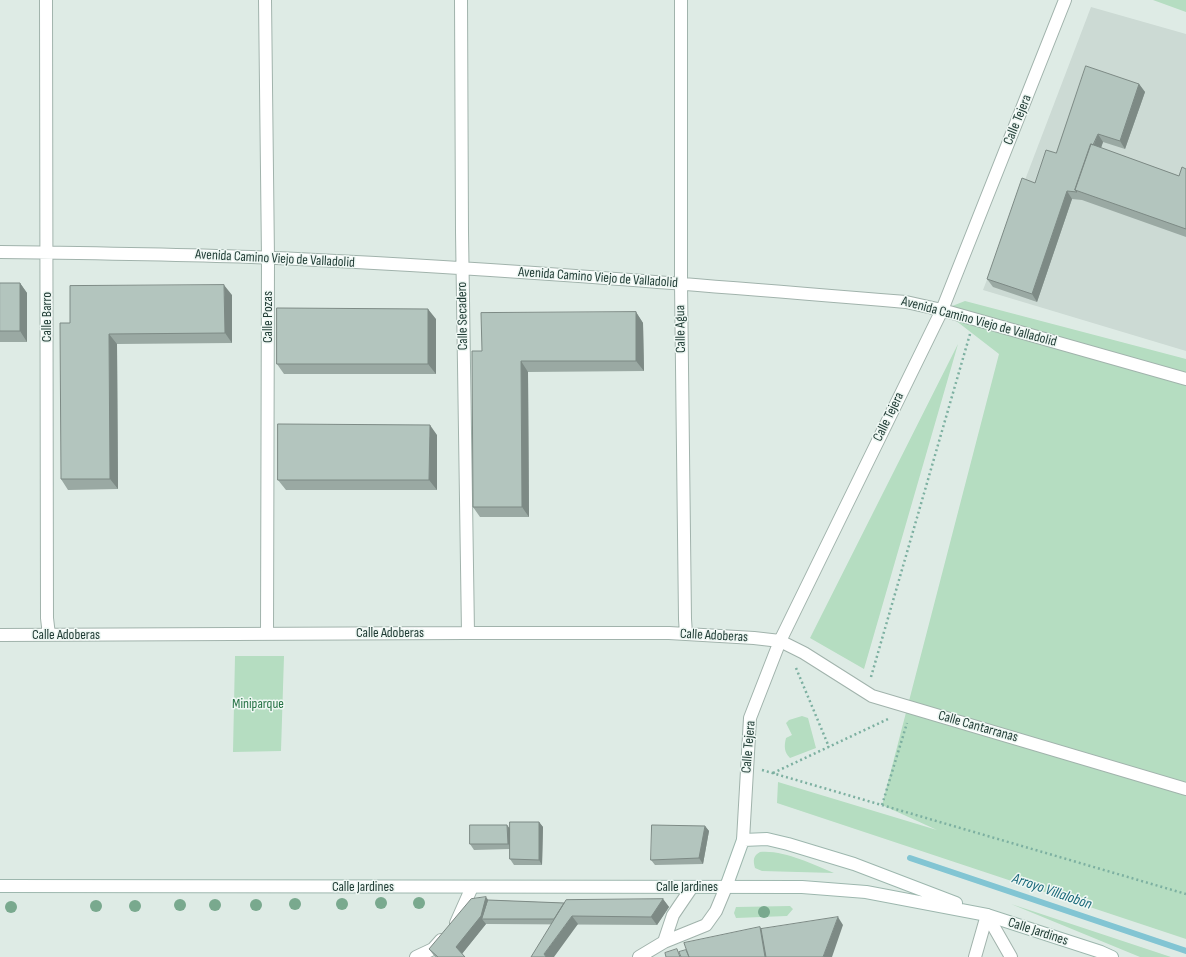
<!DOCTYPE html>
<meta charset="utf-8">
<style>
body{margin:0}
canvas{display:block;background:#deebe5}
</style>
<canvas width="1186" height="957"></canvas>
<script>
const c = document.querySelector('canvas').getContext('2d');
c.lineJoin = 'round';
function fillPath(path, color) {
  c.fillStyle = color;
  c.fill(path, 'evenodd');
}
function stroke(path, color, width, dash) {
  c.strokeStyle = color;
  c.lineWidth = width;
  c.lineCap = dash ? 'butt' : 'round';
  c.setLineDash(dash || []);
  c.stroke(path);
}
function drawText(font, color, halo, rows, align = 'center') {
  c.font = font + ' "Sofia Sans Condensed",sans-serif';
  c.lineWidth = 3;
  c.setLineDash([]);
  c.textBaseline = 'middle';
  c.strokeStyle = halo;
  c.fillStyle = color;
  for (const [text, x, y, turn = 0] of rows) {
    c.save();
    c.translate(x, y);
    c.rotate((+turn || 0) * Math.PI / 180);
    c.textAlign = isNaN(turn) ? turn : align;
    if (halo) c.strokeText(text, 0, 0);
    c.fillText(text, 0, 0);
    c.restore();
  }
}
fillPath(new Path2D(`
 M1091,7L1186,34V351L983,290Z`), '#ccdad4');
fillPath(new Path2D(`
 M1153,0H1186V12Z
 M965,301L1186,359V939L777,803L778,782L937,830L882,805L999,354L942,310Z
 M958,344L864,669L810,638Z
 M235,656H284L281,751L233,752Z
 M802,716L808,718L816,748L790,758C784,752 784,746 786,738L792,735L786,723L789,720Z
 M760,852C785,850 811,864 834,873L762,871L755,868C753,860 753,856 760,852Z
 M1011,904L1171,957H1140Z
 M790,906L793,909L787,916L736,918L734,913L736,907Z`), '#b5ddc1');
stroke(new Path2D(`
 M910,858L1186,951`), '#82c5d3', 6);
const street = new Path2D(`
 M46,0L47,618L49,635
 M265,0L268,258L267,633
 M461,0L462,232L468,633
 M681,0V283L685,619L686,634
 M0,252C84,253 167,254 251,257C470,266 688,284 906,302L942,310L1186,379
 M0,635L465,633H669L754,638L780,641L804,653L872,696L1186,789
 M743,840L750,718L780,641L942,310L1065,0
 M987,915L1011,957
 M456,923L472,887
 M664,942L673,915L692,887
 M416,957L433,949L441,940
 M639,957L664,942L706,925L716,911L726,887
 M975,957L987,915`);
const secondary = new Path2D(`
 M0,886L802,887L866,892L987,915L1101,952L1112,957
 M726,887L743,840L767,839L788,844L854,864L956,903`);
stroke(street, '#a1b3ac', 14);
stroke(secondary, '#9db7ae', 14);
stroke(new Path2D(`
 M796,668L829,747
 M871,677L970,334
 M762,770L1186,894
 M773,773L888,719
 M882,805L907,723`), '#7db0a1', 2.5, [2, 3]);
stroke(street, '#fff', 12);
stroke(secondary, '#fff', 12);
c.fillStyle = '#79a98e';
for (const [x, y] of [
 [381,903],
 [419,903],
 [295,904],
 [342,904],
 [180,905],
 [215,905],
 [256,905],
 [96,906],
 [135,906],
 [11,907],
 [764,912]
]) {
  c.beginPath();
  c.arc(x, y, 6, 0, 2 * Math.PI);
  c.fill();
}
fillPath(new Path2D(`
 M1139,84L1145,92L1125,149L1103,142L1101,148L1179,176L1186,169V237L1082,200L1072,199L1037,302L993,287L987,279L1035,183L1056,153Z
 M0,283H20L27,293V342H0Z
 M232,295V343L117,344L118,489L68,490L61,479L70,323Z
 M636,312L643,323L644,371L528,372L529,517H480L473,507L482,351Z
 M436,319V374H284L277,364Z
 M437,435V490H286L278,480Z
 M539,822L543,827L542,865H514L510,859V849L474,850L470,844L510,829Z
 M705,826L709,831L703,864L655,865L651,860Z
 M663,899L669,907L657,925L486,924L462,954L465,957H435L429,949L488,900L564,903Z`), '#9aa9a3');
fillPath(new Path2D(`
 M1139,84L1145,92L1125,149L1120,141Z
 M1098,134L1103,142L1085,193L1077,190Z
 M1067,191L1072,199L1037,302L1032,294Z
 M20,283L27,293V342L20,331Z
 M224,285L232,295V343L225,333Z
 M428,309L436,319V374L428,364Z
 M636,312L643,323L644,371L636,361Z
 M109,334L117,344L118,489L110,479Z
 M521,361L528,372L529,517L522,507Z
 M430,425L437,435V490L429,480Z
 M539,822L543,827L542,865L539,860Z
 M507,825L511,830L512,849L508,844Z
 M705,826L709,831L703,864L699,858Z
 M486,897L492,905L482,919L486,924L461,955L456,947Z
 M663,899L669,907L657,925L651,917Z
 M572,916L578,924L554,957H546L544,954Z
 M838,917L843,925L832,957H823Z
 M760,927L767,937L770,957H765Z`), '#7d8a85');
const building = new Path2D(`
 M1086,66L1139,84L1120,141L1098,134L1093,145L1091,144L1075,190L1077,192L1067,191L1032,294L987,279L1022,178L1035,183L1046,150L1056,153Z
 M1091,144L1179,176L1182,167L1186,169V229L1075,190Z
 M0,283H20V331H0Z
 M224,285L225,333L109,334L110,479H61L60,323H70V286Z
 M277,308L428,309V364H277Z
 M636,312V361H521L522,507H473L472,351H482L481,313Z
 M278,424L430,425L429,480H278Z
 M510,822H539V860L510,859Z
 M470,825H507L508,844H470Z
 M652,825L705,826L699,858L651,860Z
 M486,897L481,916L456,947L465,957H438L429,949L471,899Z
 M663,899L651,917L572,916L544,954L546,957H531L566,900Z
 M488,900L564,903L554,919H482Z
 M838,917L823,957H766L761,929Z
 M760,927L765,957H689L684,943Z
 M677,949L680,957H666L665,953Z
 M686,950L689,957H681L679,952Z`);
fillPath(building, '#b3c5be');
stroke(building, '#7d8a85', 1);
drawText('14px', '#1f3b34', '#eef7f3', [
 ["Calle Tejera",1018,120,-68],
 ["Avenida Camino Viejo de Valladolid",275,259,3],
 ["Avenida Camino Viejo de Valladolid",598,278,4],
 ["Calle Secadero",463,316,-91],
 ["Calle Barro",47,317,-90],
 ["Calle Pozas",268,317,-90],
 ["Avenida Camino Viejo de Valladolid",979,322,15],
 ["Calle Agua",681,329,-91],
 ["Calle Tejera",889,417,-64],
 ["Calle Adoberas",390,633],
 ["Calle Adoberas",66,635],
 ["Calle Adoberas",714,636,3],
 ["Calle Cantarranas",978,727,16],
 ["Calle Tejera",749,747,-85],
 ["Calle Jardines",363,887],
 ["Calle Jardines",687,887],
 ["Calle Jardines",1038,932,18]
]);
drawText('14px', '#277346', '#eef7f3', [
 ["Miniparque",258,704]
]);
drawText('italic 15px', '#176779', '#eef7f3', [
 ["Arroyo Villalobón",1052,892,19]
]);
</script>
